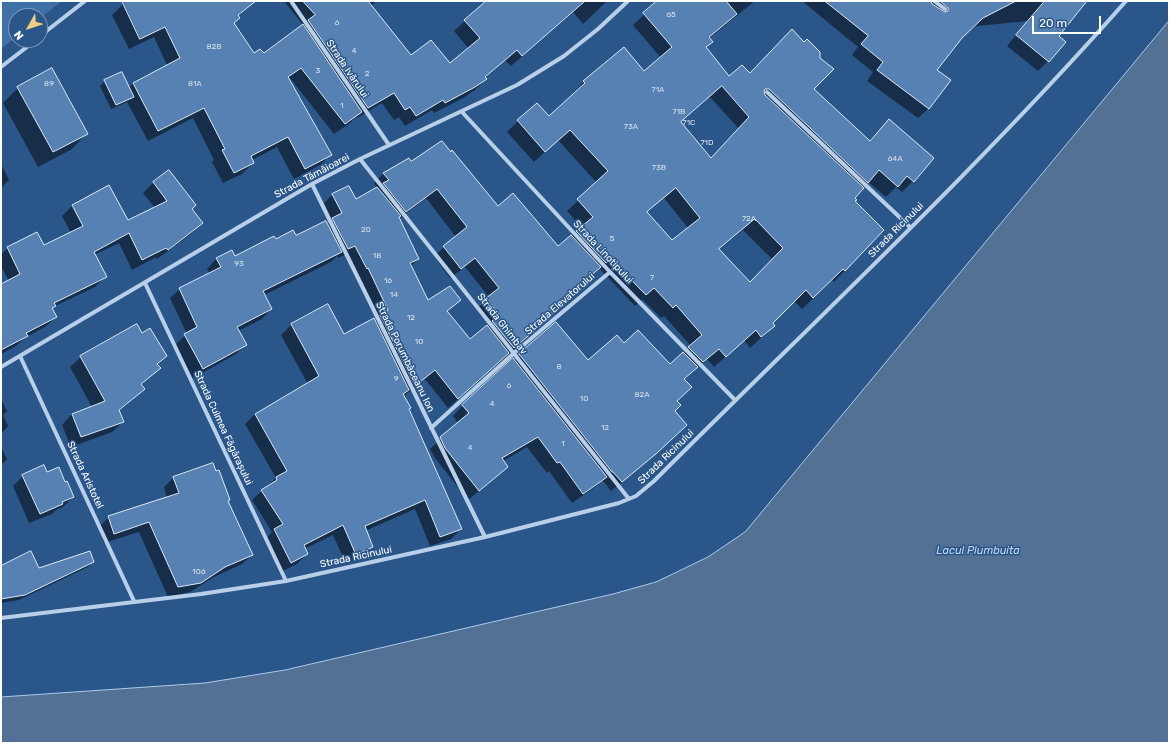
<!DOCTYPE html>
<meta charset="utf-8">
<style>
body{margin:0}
#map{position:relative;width:1170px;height:744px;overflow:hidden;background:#2a568a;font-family:Rubik,sans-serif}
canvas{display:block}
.frame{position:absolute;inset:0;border:2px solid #fff;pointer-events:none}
.north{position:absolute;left:8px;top:8px;width:40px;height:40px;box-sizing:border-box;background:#2a568a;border:1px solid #7f9ab9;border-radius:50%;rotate:231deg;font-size:11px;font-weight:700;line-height:16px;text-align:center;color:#fff}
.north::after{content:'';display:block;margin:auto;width:14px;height:18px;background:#efcc80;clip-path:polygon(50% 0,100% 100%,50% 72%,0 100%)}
.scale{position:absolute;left:1032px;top:16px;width:69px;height:18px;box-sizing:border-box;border:2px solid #fff;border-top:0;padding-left:5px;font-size:12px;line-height:14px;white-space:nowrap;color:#fff;-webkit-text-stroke:3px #2a568a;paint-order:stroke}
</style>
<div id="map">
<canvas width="1170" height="744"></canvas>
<div class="frame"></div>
<div class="north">N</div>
<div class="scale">20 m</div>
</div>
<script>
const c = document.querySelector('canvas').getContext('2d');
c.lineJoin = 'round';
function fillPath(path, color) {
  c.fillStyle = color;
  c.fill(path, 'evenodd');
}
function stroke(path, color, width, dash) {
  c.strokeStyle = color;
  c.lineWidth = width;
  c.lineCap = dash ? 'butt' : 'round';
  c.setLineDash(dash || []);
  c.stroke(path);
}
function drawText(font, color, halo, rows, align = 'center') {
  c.font = font + ' Rubik,sans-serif';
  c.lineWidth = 3;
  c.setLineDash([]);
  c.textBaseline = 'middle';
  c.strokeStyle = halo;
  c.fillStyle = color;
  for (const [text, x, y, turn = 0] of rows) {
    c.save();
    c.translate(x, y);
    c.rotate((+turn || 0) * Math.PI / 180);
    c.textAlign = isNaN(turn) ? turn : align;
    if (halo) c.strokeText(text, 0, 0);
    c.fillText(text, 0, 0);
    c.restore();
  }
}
fillPath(new Path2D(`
 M1,1H62L40,18V16H16V37L1,49Z`), '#3f70a6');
const water = new Path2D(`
 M1169,21V743H1V697L205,683L285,670L613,594L656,582L708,557L745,532Z`);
fillPath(water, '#527195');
stroke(water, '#adcae9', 1);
fillPath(new Path2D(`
 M129,1H250L252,3L238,16L239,18L233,24L254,54H263L303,25L284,1H376L371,6L411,57L450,64L469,49L454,31L487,1L606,2L583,24L573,12L511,66L505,60L485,78L486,79L475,90L463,98L434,113L432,110L405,126L399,117L394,120L382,103L357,118L356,117L350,123L334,134L290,78L288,79L330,155L320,165L294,179L277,147L252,160L253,163L242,174L223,183L212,162L214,160L193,118L148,141L127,102L111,109L100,86L105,81L129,88L133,83L167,65L154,37L129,49L112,15L123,4Z
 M659,1H755L709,38L712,42L705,48L729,77L749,74L812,89L869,141L889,120L913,181L902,192L896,187L886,197L868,182L854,198L853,201L883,230L834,282L832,280L802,309L794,301L771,323L774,326L750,348L744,340L714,367L707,359L684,380L674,411L676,435L645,463L611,491L603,481H601L595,487L572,503L549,471L547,473L527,447L503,461L507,467L496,477L468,500L435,458L430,449L458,423L453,416L463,405L556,324L588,362L624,344L670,365L691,346L664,316L661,318L642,299L635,306L600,269L580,285L582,287L549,316L550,317L540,327L448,408L425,379L405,395L404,393L402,395L461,529L451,539L430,546L415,509L365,531L372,547L362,556L346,564L333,535L304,549L307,554L297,564L281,572L265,540L272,532L252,500L276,478L245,424L255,414L308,384L281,335L291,325L327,306L344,336L374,322L378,318L345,255L338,258L337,256L331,262L264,295L271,309L262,319L238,331L245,345L236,354L193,378L175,345L187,334L170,298L180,289L210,274L207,269L216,259L232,251L235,257L276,240L296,237L327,225L331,221L323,204L333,194L356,201L377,188L374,183L384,173L411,162L498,207L558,247L582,228L567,211L597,183L558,140L534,162L507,132L518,121L549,118L574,94L573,93L584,82L644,73L661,58L633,25ZM710,97L739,129L711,159L681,122ZM426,198L456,237L434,256L450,278L465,267L489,297L477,309L490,325L470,340L447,312L459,300L428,302L411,266L418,259L399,219ZM664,198L688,228L672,241L646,213ZM743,230L773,260L750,283L718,250Z
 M802,1H1086L1057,36L1048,61L1038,71L1007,46L1028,21L977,26L972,29L959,40L936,70L929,108L918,118L867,81L873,72L852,55L858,47Z
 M18,88L87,133L72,149L38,167L3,103Z
 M1,164L9,180L1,188Z
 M169,171L191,209L202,222L192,233L157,259L156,257L132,270L119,243L94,255L105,277L95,287L53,307L52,309L56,317L45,327L24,338L16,346L1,354V285L9,281L1,266V255L7,248L37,233L44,246L71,233L62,216L72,206L109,186L127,222L155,208L143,193L153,183Z
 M141,335L166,356L157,365L159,368L141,385L144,389L119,411L123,422L112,432L71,447L62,425L72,414L92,407L70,367L81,357Z
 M1,399L7,411L3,415L8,426L1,434Z
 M1,447L7,459L1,465Z
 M46,473L65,483L73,497L63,507L56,510L52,514L29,523L13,486L23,476Z
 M174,477L229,500L227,502L252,555L242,564L214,577L190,592L168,597L139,532L104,543L99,527L109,517L167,498L164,487Z
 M93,562L88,567L19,600L1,603V568L39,569Z`), '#0007');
const building = new Path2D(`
 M122,1H256L238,15L240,18L234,23L254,53L260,49L264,53L303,24L362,112L345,124L301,68L288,77L332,155L305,169L288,137L251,156L254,163L234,173L222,150L225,149L204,108L158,131L133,83L180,58L165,27L140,39Z
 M303,1H368L411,55L431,40L450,63L480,38L464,20L486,1H585L522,56L517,50L485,77L487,79L475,87L445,103L443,100L416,116L410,107L405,110L394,93L368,108L308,20L315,15Z
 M657,1H726L737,14L709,37L713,42L706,47L729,76L742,65L750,73L792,29L804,42L807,39L820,52V58L834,69L814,89L870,141L889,119L934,158L914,182L907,176L898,187L879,170L868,183L769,89H765L764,92L765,95L864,188L855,198L857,200L855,201L884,230L845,271L843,269L813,298L806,290L773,323L775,326L761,337L756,330L726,357L719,349L703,362L688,347L702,335L676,305L673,308L654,288L646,295L611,259L606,263L576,231L593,217L577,199L608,171L570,130L545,152L517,120L537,103L549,116L585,83L583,81L624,47L644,71L672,47L643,13ZM722,86L749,117L711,158L681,122ZM676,188L700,218L672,240L647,212ZM755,219L783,248L750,282L719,249Z
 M825,1H931L932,4L945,12L948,11V8L940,1H1016L983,18L962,38L937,70L951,80L929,109L877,70L883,62L861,44L868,36Z
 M1045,1H1087L1059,36L1066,42L1049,62L1016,35Z
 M52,68L88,134L53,152L17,87Z
 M122,72L134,97L116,105L104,80Z
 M442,141L451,152L452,150L498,206L513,193L558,246L571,235L601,267L581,284L583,287L550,315L551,317L514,348L492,321L499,315L486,298L499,288L475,258L461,269L443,246L467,227L437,189L406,212L383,183L389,180L383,173L409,158L411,161Z
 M169,170L196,205L192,209L203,223L168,250L166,248L142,260L129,233L94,252L107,277L54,303L56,306L52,308L57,317L26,333L28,336L1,350V284L20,274L7,247L37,232L44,245L83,226L72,205L109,185L128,220L167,201L153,182Z
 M349,186L356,199L377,187L401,216L399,217L419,259L410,263L428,300L450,286L461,300L447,311L470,339L487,325L509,353L458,399L435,370L415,386L380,315L388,310L368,268L367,269L355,246L348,249L332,218L342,213L332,194Z
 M326,221L342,252L263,291L272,309L237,327L247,345L203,369L184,334L197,327L179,288L221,267L216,258L232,250L235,256L274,236L276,239L293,230L296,235Z
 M328,304L344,334L374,318L409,390L403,394L411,408L409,409L462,529L440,537L425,500L365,526L373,547L356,555L343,525L304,545L308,554L291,563L274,529L283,524L261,490L277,480L276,477L287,471L255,414L319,376L291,324Z
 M556,322L588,360L617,335L624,343L638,330L670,364L683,352L698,367L684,379L692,387L677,401L681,405L675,411L687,425L657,453L622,482L613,472H612L519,354Z
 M137,324L142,333L150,328L167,356L157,364L161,368L141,384L145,389L119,410L124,422L81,437L72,414L105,401L80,356Z
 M513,358L607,477L583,494L560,462L557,463L538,437L502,458L508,467L479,491L445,448L440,437L469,413L462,405Z
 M213,463L216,471L219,470L230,500L228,501L253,555L225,567L201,583L178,587L149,522L114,534L108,516L179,493L173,477Z
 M44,465L47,472L59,467L65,482L67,481L74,497L62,502L63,504L40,514L22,475Z
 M31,551L39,568L90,551L94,562L25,595L1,599V566Z`);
fillPath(building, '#5681b2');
stroke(building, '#dce9f7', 1);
stroke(new Path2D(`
 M291,1L389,145
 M934,1L945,9
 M40,36L85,1
 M1,67L36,40
 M767,92L910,227
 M462,112L610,272L735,400
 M360,159L629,499
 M312,184L485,537
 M145,283L286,581
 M20,356L134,601
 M1,367L312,184L360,159L517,85L564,56L598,29L628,1
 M431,428L514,353L610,272
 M1,618L201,594L286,581L485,537L619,503L636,496L654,481C813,322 978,169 1126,1`), '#b8cfe9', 4);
drawText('8px', '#d5e0ec', null, [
 ["65",671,15],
 ["6",337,23],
 ["82B",214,47],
 ["4",354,51],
 ["3",318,71],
 ["2",367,74],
 ["89",49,84],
 ["81A",195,84],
 ["71A",658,90],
 ["1",342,106],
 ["71B",679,112],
 ["71C",689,123],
 ["73A",631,127],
 ["71D",707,143],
 ["64A",895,159],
 ["73B",659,168],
 ["72A",749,219],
 ["20",366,230],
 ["5",612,239],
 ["18",377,256],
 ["93",239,264],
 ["7",652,278],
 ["16",388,281],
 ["14",394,295],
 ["12",411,318],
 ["10",419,342],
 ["8",559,367],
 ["9",396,379],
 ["6",509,386],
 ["82A",642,395],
 ["10",584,399],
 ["4",492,404],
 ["12",605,428],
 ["1",563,444],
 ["4",470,448],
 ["106",199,572]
]);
drawText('10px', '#fff', '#2a568a', [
 ["Strada Ivărului",347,69,56],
 ["Strada Tămâioarei",312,176,-28],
 ["Strada Ricinului",896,230,-45],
 ["Strada Linotipului",603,252,47],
 ["Strada Elevatorului",560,304,-41],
 ["Strada Ghimbav",502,324,52],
 ["Strada Porumbăceanu Ion",405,357,64],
 ["Strada Culmea Făgărașului",223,428,65],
 ["Strada Ricinului",666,457,-44],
 ["Strada Aristotel",85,475,65],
 ["Strada Ricinului",356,557,-12]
]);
drawText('italic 11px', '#c4d9f0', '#2a568a', [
 ["Lacul Plumbuita",978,551]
]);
</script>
